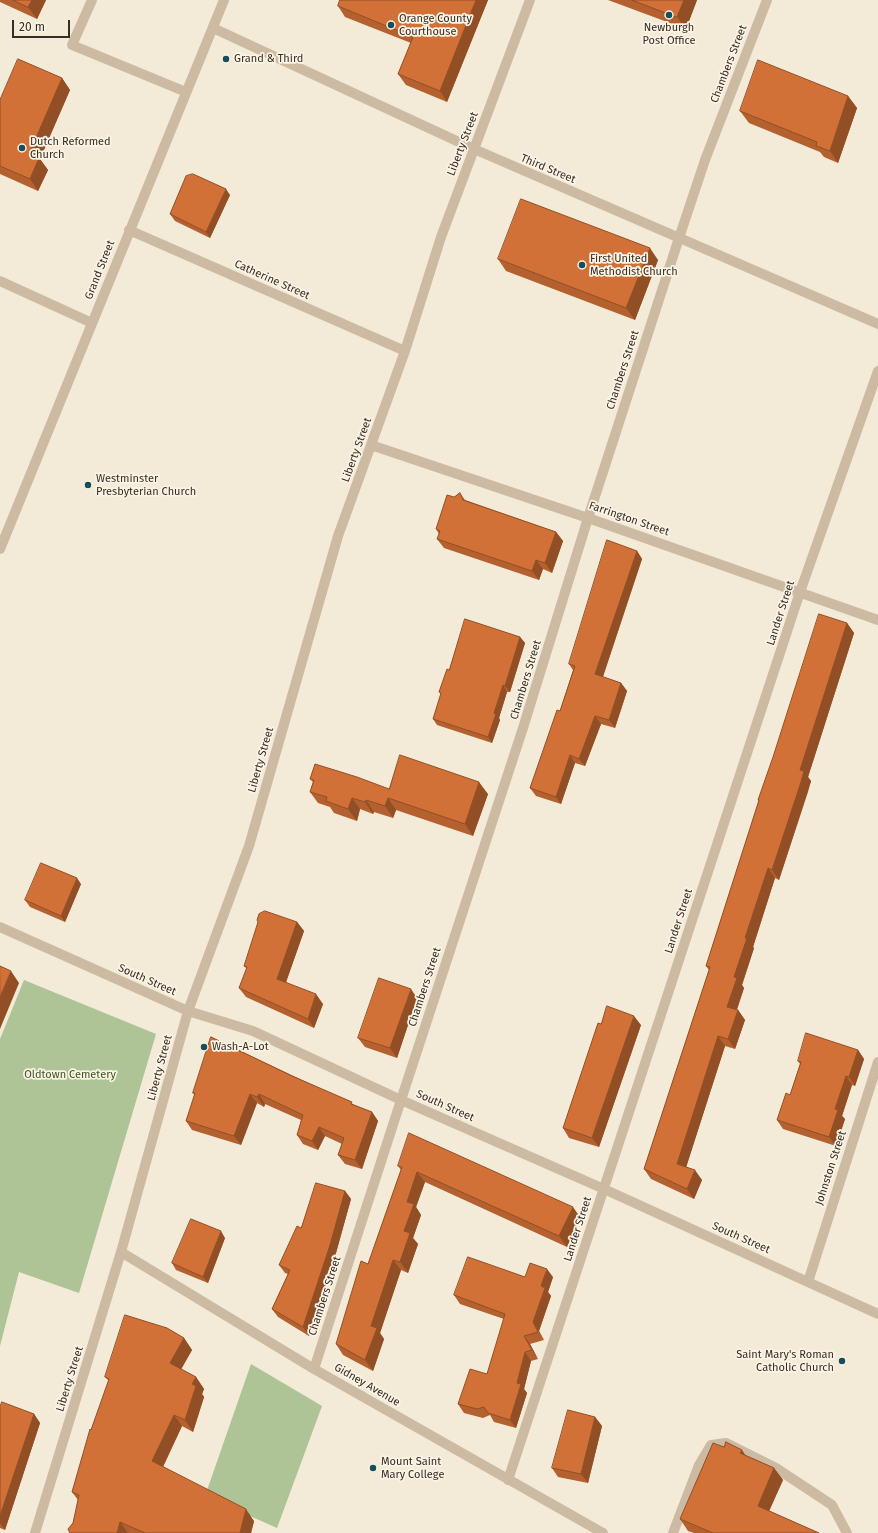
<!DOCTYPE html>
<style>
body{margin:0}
#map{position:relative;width:878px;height:1533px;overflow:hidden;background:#f3ead7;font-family:"Fira Sans",sans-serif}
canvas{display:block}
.scale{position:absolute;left:12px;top:20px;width:58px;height:18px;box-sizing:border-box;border:2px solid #362d25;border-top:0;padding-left:5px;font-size:12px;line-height:14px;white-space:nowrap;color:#362d25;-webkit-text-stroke:3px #fbf3e4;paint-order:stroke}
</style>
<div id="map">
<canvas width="878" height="1533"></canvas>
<div class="scale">20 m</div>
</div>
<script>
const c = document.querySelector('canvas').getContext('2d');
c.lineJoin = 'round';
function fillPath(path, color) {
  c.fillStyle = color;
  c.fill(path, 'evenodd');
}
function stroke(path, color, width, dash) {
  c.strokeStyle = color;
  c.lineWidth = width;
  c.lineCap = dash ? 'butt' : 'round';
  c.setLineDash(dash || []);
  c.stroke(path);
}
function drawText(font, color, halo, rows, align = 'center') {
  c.font = font + ' "Fira Sans",sans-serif';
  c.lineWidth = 3.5;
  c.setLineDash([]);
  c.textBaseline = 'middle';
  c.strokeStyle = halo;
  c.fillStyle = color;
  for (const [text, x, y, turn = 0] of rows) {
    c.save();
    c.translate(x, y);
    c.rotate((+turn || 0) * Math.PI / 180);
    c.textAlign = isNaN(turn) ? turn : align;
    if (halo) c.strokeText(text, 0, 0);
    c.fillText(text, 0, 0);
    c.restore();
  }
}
fillPath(new Path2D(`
 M24,980L156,1034L79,1293L19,1272L0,1346V1039Z
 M251,1364L322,1406L277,1528L205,1496Z`), '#aec396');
stroke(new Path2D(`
 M92,0L72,45L186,92
 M213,28L474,149L878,324
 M129,230L405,351
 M0,281L92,323
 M371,445L588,518L878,620
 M0,549L224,0
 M0,927L188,1011L253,1031L401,1100L604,1189L878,1314
 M121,1252L314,1369L603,1533
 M808,1282L878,1062
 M314,1369L401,1100L523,728L588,518L679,238L705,160L767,0
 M508,1480L800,592L878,371
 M35,1533L121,1252L188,1011L249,846L338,536L405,351L441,237L530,0
 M673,1533L699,1465L711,1445L726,1443L776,1468L832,1505L847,1533`), '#ccbba2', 10);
fillPath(new Path2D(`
 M0,0H46L37,19L0,2Z
 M340,0H488L447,102L406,85L398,74L411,43L345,17L338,6Z
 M608,0H697L686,29Z
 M62,78L70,90L40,159L48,170L38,191L0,174V100Z
 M848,96L857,108L838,163L824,157L820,152L749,123L740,111Z
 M230,195L210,238L175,221L170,214Z
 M498,259L658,260L635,320L506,271Z
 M460,493L465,500L556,532L563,541L552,573L543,569L539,580L444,548L437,539L439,534L436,529L454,497Z
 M637,551L642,559L603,677L621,683L627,691L615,728L601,724L585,766L575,763L561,804L536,796L530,788L560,711L573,670L569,664Z
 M847,623L854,633L808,777L811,781L808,792L779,880L775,878L753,947L754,948L742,985L744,988L737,1010H738L745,1020L735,1049L725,1046L686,1167L702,1180L694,1199L651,1179L644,1169L709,970L706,966L759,801L758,800Z
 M520,637L525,643L510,692H507L499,718L500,720L492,743L437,725L433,719L441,694L439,692L449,670Z
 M310,779L389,789L488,794L473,836L396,810L393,818L374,812L373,814L360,809L357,821L334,813L330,807L318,803L310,792L313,782Z
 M81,884L65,922L30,907L25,900Z
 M297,922L304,931L286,982L323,1004L314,1028L246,997L239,988L247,969L244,966Z
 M417,998L397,1058L365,1047L358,1038Z
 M601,1024L641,1025L599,1147L569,1138L563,1128Z
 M211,1037L355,1105L372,1112L378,1121L362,1169L345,1164L338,1155L342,1144L325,1136L318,1150L303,1144L297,1135L301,1120L265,1104L264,1107L257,1103L241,1145L192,1130L186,1121L195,1095L193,1093Z
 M858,1050L864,1059L855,1086L852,1085L842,1116L845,1119L836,1146L783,1129L777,1120L790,1095L800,1064L798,1061Z
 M398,1166L580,1217L567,1247L425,1182L416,1207L421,1215L413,1238L418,1244L408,1273L401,1270L380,1333L384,1339L373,1371L343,1355L336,1344L368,1264L401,1170Z
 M345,1191L351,1199L336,1253L309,1336L278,1317L272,1309L288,1274L285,1273L279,1265L301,1228Z
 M225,1238L208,1283L176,1270L172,1263Z
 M525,1277H553L548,1292L551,1296L539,1331L544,1340L530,1344L538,1359L531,1361L524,1389L527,1393L516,1428L494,1422L490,1415L483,1418L464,1413L458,1404L487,1374L504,1319L460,1304L454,1295Z
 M184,1338L192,1350L181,1369L196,1377L204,1389L202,1394L204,1397L193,1432L182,1426L163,1467L254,1521L251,1533H70L73,1523L78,1500L72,1492L91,1430L109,1381L105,1377Z
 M0,1407L34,1414L40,1423L5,1530L0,1528Z
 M595,1417L602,1426L588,1483L558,1477L552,1468Z
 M745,1455L774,1468L783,1480L769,1511L819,1533H694L688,1531L680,1519Z`), '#b4612f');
fillPath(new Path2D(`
 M32,0H46L37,19L28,7Z
 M476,0H488L447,102L440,91Z
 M684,0H697L686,29L677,17Z
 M62,78L70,90L40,159L48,170L38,191L30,179L29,154Z
 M848,96L857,108L838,163L830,151Z
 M226,189L230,195L210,238L206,232Z
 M650,248L658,260L635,320L626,308Z
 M556,532L563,541L552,573L545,563Z
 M637,551L642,559L601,682L595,674Z
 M536,560L543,569L539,580L532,571Z
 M847,623L854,633L808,777L811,781L779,880L772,870L800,770Z
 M520,637L525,643L510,692L505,686Z
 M621,683L627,691L615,728L609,720Z
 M503,685L507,692L499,718L500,720L492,743L488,737L494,713Z
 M595,716L601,724L585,766L579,759Z
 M570,755L575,763L561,804L556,797Z
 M479,782L488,794L473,836L465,824Z
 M352,798L360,809L357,821L348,809Z
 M388,798L396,810L393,818L385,806Z
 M366,800L374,812L373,814L365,802Z
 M768,868L775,878L753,947L754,948L742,985L744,988L734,1017L727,1007L734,977L745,938Z
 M77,878L81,884L65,922L61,916Z
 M297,922L304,931L284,988L277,979Z
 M11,971L19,983L0,1029V997Z
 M411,989L417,998L397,1058L390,1048Z
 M316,994L323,1004L314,1028L308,1019Z
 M738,1010L745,1020L735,1049L728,1039Z
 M634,1016L641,1025L599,1147L592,1138Z
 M718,1036L725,1046L684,1174L677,1164Z
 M858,1050L864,1059L855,1086L849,1077Z
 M846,1076L852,1085L842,1116L845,1119L836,1146L829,1137L835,1109Z
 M250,1094L257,1103L241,1145L234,1136Z
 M259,1094L265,1104L264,1107L257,1097Z
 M372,1112L378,1121L362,1169L355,1160Z
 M319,1127L325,1136L318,1150L312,1141Z
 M695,1170L702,1180L694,1199L687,1189Z
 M417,1172L425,1182L416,1207L421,1215L413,1238L418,1244L408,1273L400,1262L404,1231L407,1202Z
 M345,1191L351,1199L336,1253L309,1336L303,1327Z
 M573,1207L580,1217L567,1247L559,1236Z
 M221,1231L225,1238L208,1283L203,1277Z
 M393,1260L401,1270L380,1333L384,1339L373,1371L365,1360L371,1326Z
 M547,1269L553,1277L548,1292L551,1296L539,1331L544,1340L533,1322L541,1286Z
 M524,1336L530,1344L538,1359L532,1350Z
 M184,1338L192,1350L178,1375L170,1363Z
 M525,1352L531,1361L524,1389L527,1393L516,1428L510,1420L517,1383Z
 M196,1377L204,1389L202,1394L204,1397L193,1432L185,1420L192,1384Z
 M34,1414L40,1423L5,1530L0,1523V1516Z
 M174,1415L182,1426L160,1473L152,1461Z
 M595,1417L602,1426L588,1483L581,1474Z
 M742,1450L750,1462L740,1453Z
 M774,1468L783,1480L766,1518L758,1506Z
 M246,1509L254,1521L251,1533H240Z
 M120,1522L128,1533H117Z`), '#924f26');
const building = new Path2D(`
 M13,0H32L28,7Z
 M340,0H476L440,91L398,74L413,37L338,6Z
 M632,0H684L677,17Z
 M18,59L62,78L29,154L39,158L30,179L0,166V100Z
 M758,60L848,96L830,151L816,146L817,142L740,111Z
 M193,174L226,189L206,232L170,214L186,176Z
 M521,199L650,248L626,308L498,259Z
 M460,493L463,500L556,532L545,563L536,560L532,571L437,539L440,531L436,529L447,495L454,497Z
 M607,540L637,551L595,674L621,683L609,720L595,716L579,759L570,755L556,797L530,788L557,710L560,711L575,666L569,664Z
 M819,614L847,623L800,770L804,771L801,782L772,870L768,868L745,938H747L734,977L737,978L727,1007L738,1010L728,1039L718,1036L677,1164L695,1170L687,1189L644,1169L710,967L706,966L759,800H758L773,757Z
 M465,619L520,637L505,686L503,685L494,713L496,714L488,737L433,719L441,693L439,692L447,669L449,670Z
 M400,755L479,782L465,824L388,798L385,806L366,800L365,802L352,798L348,809L326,801L327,797L310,792L314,780L310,779L315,764L357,777L389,789Z
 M41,863L77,878L61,916L25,900Z
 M265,911L297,922L277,979L316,994L308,1019L239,988L247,967L244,966L258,922L257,920L259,914Z
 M0,966L11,971L0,997Z
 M379,978L411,989L390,1048L358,1038Z
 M607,1006L634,1016L592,1138L563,1128L598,1023L601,1024Z
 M806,1033L858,1050L849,1077L846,1076L835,1109L838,1110L829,1137L777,1120L786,1093L790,1095L801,1062L798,1061Z
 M211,1037L292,1076L352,1102L351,1104L372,1112L355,1160L338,1155L344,1138L319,1127L312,1141L297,1135L303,1115L259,1094L257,1097L250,1094L234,1136L186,1121L195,1093H193Z
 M409,1133L573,1207L559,1236L417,1172L407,1202L414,1204L404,1231L410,1233L400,1262L393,1260L371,1326L377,1328L365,1360L336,1344L361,1261L368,1264L402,1167L398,1166Z
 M316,1183L345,1191L330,1245L303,1327L272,1309L290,1270L279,1265L297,1226L301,1228Z
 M191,1219L221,1231L203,1277L172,1263Z
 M468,1257L525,1277L530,1263L547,1269L541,1286L545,1288L533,1322L538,1332L524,1336L532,1350L525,1352L517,1383L521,1384L510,1420L488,1413L484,1407L477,1409L458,1404L470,1369L487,1374L505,1314L454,1295Z
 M125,1315L167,1328L184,1338L170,1363L196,1377L192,1384L196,1386L185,1420L174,1415L152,1461L246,1509L240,1533H145L120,1522L117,1533H70L68,1529L73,1523L79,1495L72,1492L90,1429L91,1430L109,1379L105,1377Z
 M2,1402L34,1414L0,1516V1407Z
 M568,1410L595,1417L581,1474L552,1468Z
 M726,1442L742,1450L740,1453L774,1468L758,1506L819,1533H713L680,1519L713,1443L724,1447Z`);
fillPath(building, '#d17137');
stroke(building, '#924f26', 1);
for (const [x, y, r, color] of [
 [669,15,4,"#174e5b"],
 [391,25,4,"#174e5b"],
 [226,59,4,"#174e5b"],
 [22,148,4,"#174e5b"],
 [582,265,4,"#174e5b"],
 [88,485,4,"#174e5b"],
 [204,1047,4,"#174e5b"],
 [842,1361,4,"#174e5b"],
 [373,1468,4,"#174e5b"]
]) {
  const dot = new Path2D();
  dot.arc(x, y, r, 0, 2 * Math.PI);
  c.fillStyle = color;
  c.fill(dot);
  stroke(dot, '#fbf3e4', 1.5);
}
drawText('11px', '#362d25', '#fbf3e4', [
 ["Orange County",399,19],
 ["Courthouse",399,32],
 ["Newburgh",669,28,"center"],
 ["Post Office",669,41,"center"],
 ["Grand & Third",234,59],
 ["Dutch Reformed",30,142],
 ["Church",30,155],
 ["First United",590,259],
 ["Methodist Church",590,272],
 ["Westminster",96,479],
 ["Presbyterian Church",96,492],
 ["Wash-A-Lot",212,1047],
 ["Saint Mary's Roman",834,1355,"right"],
 ["Catholic Church",834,1368,"right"],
 ["Mount Saint",381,1462],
 ["Mary College",381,1475]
], 'left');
drawText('11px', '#362d25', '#fbf3e4', [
 ["Chambers Street",729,64,-69],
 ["Liberty Street",463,144,-69],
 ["Third Street",548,169,23],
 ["Grand Street",100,270,-68],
 ["Catherine Street",272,280,24],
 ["Chambers Street",623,370,-72],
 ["Liberty Street",357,450,-70],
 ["Farrington Street",629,519,19],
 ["Lander Street",781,613,-72],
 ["Chambers Street",526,680,-73],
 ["Liberty Street",261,760,-74],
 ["Lander Street",679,921,-72],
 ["South Street",147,980,24],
 ["Chambers Street",425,987,-72],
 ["Liberty Street",160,1068,-75],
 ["South Street",445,1106,24],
 ["Johnston Street",831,1168,-72],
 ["Lander Street",578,1229,-72],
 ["South Street",741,1238,24],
 ["Chambers Street",325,1296,-72],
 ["Liberty Street",70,1379,-73],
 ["Gidney Avenue",367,1385,30]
]);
drawText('11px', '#3f5627', '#fbf3e4', [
 ["Oldtown Cemetery",70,1075]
]);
</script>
